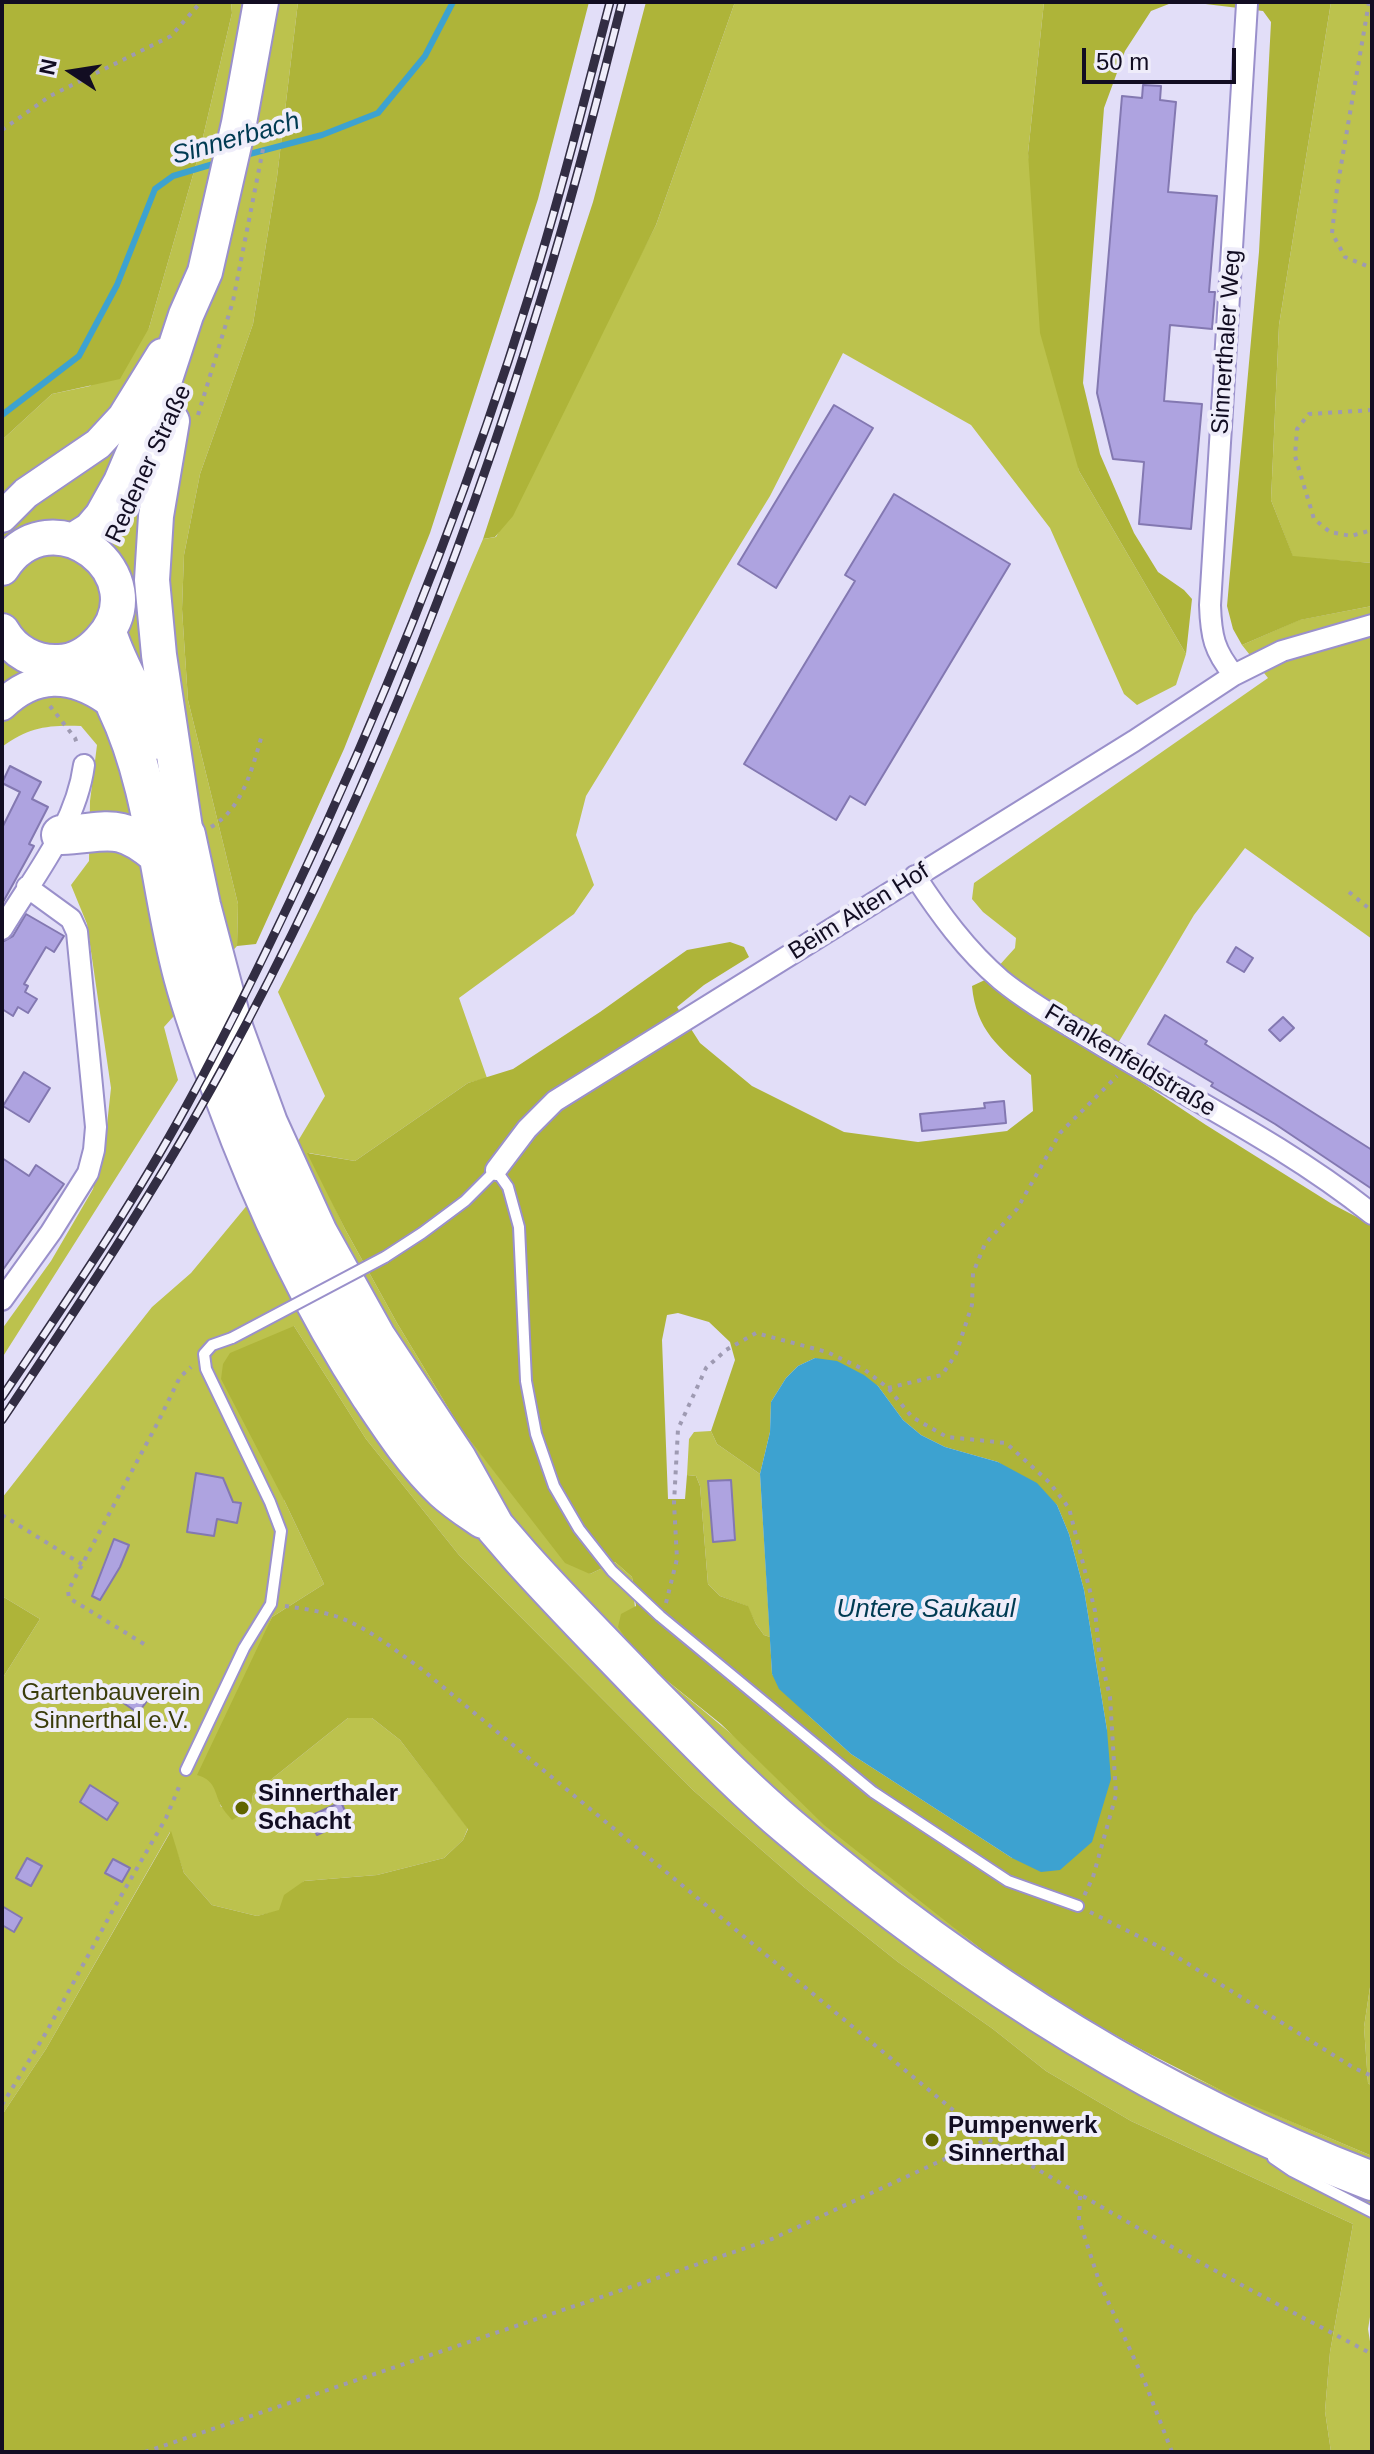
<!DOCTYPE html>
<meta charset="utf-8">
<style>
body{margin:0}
#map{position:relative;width:1374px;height:2454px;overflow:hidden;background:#e2def8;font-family:Arial,sans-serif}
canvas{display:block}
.frame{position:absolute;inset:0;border:4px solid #120d22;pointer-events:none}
.north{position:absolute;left:32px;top:32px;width:80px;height:80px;-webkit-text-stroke:6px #efedfa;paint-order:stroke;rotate:282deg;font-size:22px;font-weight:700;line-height:32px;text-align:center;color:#120d22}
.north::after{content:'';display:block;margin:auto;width:28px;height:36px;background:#120d22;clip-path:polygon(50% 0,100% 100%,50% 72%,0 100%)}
.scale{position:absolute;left:1082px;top:48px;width:154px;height:36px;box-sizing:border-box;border:4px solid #120d22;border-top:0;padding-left:10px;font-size:24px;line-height:28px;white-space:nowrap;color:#120d22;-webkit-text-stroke:6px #efedfa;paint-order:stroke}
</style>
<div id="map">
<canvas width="1374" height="2454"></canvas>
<div class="frame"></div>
<div class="north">N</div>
<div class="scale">50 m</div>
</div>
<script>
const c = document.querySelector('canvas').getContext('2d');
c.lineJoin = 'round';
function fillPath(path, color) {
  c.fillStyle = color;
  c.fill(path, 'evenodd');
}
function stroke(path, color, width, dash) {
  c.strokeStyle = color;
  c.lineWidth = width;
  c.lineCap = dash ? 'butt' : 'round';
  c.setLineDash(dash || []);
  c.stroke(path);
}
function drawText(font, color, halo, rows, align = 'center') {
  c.font = font + ' Arial,sans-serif';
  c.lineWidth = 8;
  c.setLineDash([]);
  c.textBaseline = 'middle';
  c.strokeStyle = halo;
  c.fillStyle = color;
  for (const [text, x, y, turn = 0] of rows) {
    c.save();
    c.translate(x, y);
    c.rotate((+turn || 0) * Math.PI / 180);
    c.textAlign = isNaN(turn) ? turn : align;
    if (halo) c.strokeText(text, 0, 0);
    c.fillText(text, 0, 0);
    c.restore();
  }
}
fillPath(new Path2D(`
 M231,2H298L277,177L253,324L200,474L184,555L182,609L188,700L238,904L237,946L164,1027L178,1080L2,1358V1329L51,1261L93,1189L106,1134L111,1088L87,924L71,885L89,861L90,801L97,745L81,726C48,725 29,727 2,747V440L52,394L90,386L149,328L199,154L232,13Z
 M735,2H1044L1028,153L1079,471L1186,654L1176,685L1137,705L1124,694L1050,528L971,425L843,353L770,496L586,796L576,835L594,885L574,914L459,998L487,1078L468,1083L355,1161L309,1153L345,1229L397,1323L461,1429L508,1488L590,1574L615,1562L632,1577L640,1659C722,1725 802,1793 881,1862C919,1895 956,1931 996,1961C1107,2044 1245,2102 1372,2156V2305L1368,2329L1372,2354V2452H1331L1325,2411L1330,2352L1353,2224L1131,2121L1046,2071L993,2029L898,1962L804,1887L694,1791L459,1555L366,1439L294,1326L284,1500L324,1584L272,1617L207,1778L215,1786L221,1807L251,1809L253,1794L348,1718H372L400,1740L468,1828L463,1840L444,1858L377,1875L304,1881L279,1911L257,1916L212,1905L184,1873L170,1832L46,2049L2,2115V1679L40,1619L2,1596V1498L152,1307L191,1273L292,1151L325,1096L278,992C356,845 418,691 483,539L496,537L656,225Z
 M1331,2H1372V563L1293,557L1271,500L1279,325Z
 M1372,606V939L1245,848L1194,915L1108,1060L1069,1037L987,979L1015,948L1016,938L983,912L972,899L974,883L1268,678L1242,645L1299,620Z
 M711,1431L717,1444L760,1474L770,1637L764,1635L756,1624L747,1606L720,1596L708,1584L700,1486L696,1476L687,1475L689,1439L694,1432Z
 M1372,1974V2086L1368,2083L1364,2027Z`), '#bcc24d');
fillPath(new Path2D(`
 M2,2H231L232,13L199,154L149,328L120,379L52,394L2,440Z
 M298,2H589L538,199L430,533L344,749L256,944L237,946L238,904L188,700L182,609L184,555L200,474L253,324L277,177Z
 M646,2H735L656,225L513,516L495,537L483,539L593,202Z
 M1044,2H1174L1151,11L1125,51L1104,108L1083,383L1100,454L1134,533L1158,572L1184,590L1192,599L1186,654L1079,471L1040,333L1028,153Z
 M1189,2H1331L1279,325L1271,500L1293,556L1372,563V606L1300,620L1242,645L1233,629L1227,606L1259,252L1271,22L1263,11Z
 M730,942L744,947L749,957L704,985L677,1007L700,1043L752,1086L844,1132L918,1142L1007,1131L1033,1111L1031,1075C999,1048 976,1030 972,986L987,979L1069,1037L1108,1060L1206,1125L1332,1204L1372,1225V1974L1364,2027L1368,2083L1372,2086V2156L1240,2100L1144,2051L1077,2014L996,1961L824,1825L721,1724L640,1659L618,1627L621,1614L636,1606L632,1577L615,1562L590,1574L565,1563L461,1429L397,1323L345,1229L307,1153L355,1161L468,1083L513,1069L600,1012L687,950ZM678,1313L709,1322L730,1342L735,1360L711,1431L717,1444L760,1474L770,1432L771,1402L786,1378L798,1366L815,1358L878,1386L903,1420L921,1435L945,1447L998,1462L1057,1505L1069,1534L1084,1590L1107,1730L1012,1858L851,1754L809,1716L772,1674L770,1637L764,1635L756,1624L748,1606L720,1596L708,1584L700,1486L696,1476L687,1475L685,1499H668L662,1340L667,1315Z
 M294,1326L366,1439L459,1555L694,1791L804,1887L898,1962L993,2029L1046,2071L1131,2121L1353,2224L1330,2352L1325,2411L1331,2452H2V2115L46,2049L171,1831L184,1873L212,1905L257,1916L279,1910L284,1895L304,1881L377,1875L444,1858L463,1840L468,1829L400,1740L372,1718H348L253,1794L251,1809L232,1820C228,1815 223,1810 220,1804C214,1789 214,1780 197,1775L272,1617L324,1584L284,1500L221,1379L223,1364L230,1353Z
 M2,1596L40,1619L2,1679Z`), '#aeb439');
fillPath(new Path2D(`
 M815,1358L837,1361L864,1375L878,1386L903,1420L921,1435L945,1447L998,1462L1037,1483L1057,1505L1069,1534L1084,1590L1107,1730L1111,1779L1092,1842L1060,1870L1041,1872L1012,1858L851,1754L779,1689L772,1674L760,1474L770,1432L771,1402L786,1378L798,1366Z`), '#3da2d0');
stroke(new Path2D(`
 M242,156L322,135L378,113L425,56L453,2
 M2,415L79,356L117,285L155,189L173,176L220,162`), '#3da2d0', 6);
const building = new Path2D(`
 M1143,85L1161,86L1160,100L1176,102L1168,192L1217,196L1209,292H1215L1212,329L1170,325L1164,401L1202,404L1191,529L1139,524L1144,462L1113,459L1097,393L1122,96L1142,98Z
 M834,405L873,428L776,588L738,564Z
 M894,494L1010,564L865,805L850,796L836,820L744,764L855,581L845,575Z
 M10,766L41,782L32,799L48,807L29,844L34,846L2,904V828L20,792L2,783Z
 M26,914L64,936L54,952L46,947L24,984L28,986L25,992L37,999L28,1013L18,1007L13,1016L2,1009V942L13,936Z
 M1236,947L1253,958L1244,972L1227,962Z
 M1165,1015L1207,1041L1205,1044L1372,1150V1189L1275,1124L1211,1086L1213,1083L1148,1044Z
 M1283,1017L1294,1028L1280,1041L1269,1030Z
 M24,1072L50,1088L29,1122L3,1106Z
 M1004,1101L1006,1123L922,1131L920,1114L985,1108L984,1103Z
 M2,1158L29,1176L36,1165L64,1184L2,1271Z
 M196,1473L223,1478L233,1502L241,1503L237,1523L217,1519L214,1536L187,1532Z
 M731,1480L735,1540L713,1542L708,1481Z
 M114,1539L129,1545L120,1567L100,1600L92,1596Z
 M128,1687L147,1701L138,1713L119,1700Z
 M90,1785L118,1803L107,1820L80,1802Z
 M341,1802L349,1820L317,1835L308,1817Z
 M27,1858L42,1866L31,1886L16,1878Z
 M113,1859L130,1868L122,1882L105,1873Z
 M2,1906L22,1918L14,1932L2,1925Z`);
fillPath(building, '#aea3e0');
stroke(building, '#8378b1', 2);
const lane = new Path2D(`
 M385,1257L422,1233L465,1201L496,1170L508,1187L519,1227L526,1381L536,1434L554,1486L579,1529L612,1571L660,1616L873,1792L1008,1881L1078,1906
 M186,1770L244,1648L271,1604L281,1531L270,1502L206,1369L204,1354L212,1345L232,1338
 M1273,2158L1292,2171L1372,2212`);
const street = new Path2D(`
 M1234,675C1214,651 1211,636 1210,605L1247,4
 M915,876C940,914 966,950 1001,980C1029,1003 1062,1021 1093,1040C1186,1097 1286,1145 1372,1214
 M2,929C33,877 76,826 84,765
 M496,1170L527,1129L555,1101L1134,741L1234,675L1282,651L1372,625
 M2,1300L51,1232L88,1173L94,1150L96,1127L77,932L71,919L27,887`);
const secondary = new Path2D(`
 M2,517L26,493L98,444L123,417L162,354
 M2,705C35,673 71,674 108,700`);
const primary = new Path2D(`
 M172,421L156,516L152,580L159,655L186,835
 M74,540L90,530L102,516L121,482L165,379L186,315L205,272L239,123L261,2
 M2,568C51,491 161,576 100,641C89,653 75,662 58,662C35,663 14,652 2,631
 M109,632C121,671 145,704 159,742
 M64,662C90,669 102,683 116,706`);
const highway = new Path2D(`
 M116,706C156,789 159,887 183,976C194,1017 209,1057 224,1096C262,1200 309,1302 370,1395C392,1428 415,1463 444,1490C456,1501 470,1510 483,1519
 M61,835C107,833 118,821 157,854
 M186,835L201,905L234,1030L268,1123L318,1233L376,1337L457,1459L495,1527L520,1556C560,1601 603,1644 645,1688C692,1735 738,1784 789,1827C963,1975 1158,2100 1372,2181`);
stroke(lane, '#9a90cb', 14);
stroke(street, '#9a90cb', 24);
stroke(secondary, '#9a90cb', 34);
stroke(primary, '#9a90cb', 38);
stroke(highway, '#9a90cb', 42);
stroke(new Path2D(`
 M1369,2L1337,189L1332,233L1345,257L1372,268
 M2,130L50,96L171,36L201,2
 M1372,410L1309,414L1297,429L1295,456L1314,519L1330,532L1351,536L1372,530
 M198,415L233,301L264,144
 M50,706L75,738L78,746
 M211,827C243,808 252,769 262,735
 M1349,892L1372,911
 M888,1388L942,1375L956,1354L972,1305L973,1273L985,1244L1017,1209L1060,1133L1117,1076
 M2,1515L83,1565
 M666,1603L677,1559L674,1503L678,1429L706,1368L726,1350L756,1333L827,1352L865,1370L888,1388L912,1417L947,1437L1006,1443L1049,1482L1069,1508L1095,1611L1099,1651L1110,1697L1116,1795L1093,1877L1084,1896
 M285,1606C306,1609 328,1612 348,1621C373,1632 396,1651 419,1667L988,2139C1113,2217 1242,2286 1372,2354
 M144,1644L69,1598L68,1591L157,1424L180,1377L191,1367
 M1090,1912L1166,1950L1354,2068L1372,2076
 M2,2105L47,2031L114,1908L166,1818L181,1782
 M1080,2196L1079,2220L1100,2284L1144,2380L1172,2452
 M145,2452L772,2239L988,2139`), '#9e9ab2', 4, [4, 6]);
stroke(lane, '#fff', 10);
stroke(street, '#fff', 20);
stroke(secondary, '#fff', 30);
stroke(primary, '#fff', 34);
stroke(highway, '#fff', 38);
const rail = new Path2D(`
 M2,1397C66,1302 132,1206 187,1105C238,1012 283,918 327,822C404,652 473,477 528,299C559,201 584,101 610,2
 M2,1420C79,1305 156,1190 222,1069C356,824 461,563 542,296C572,199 597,101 622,2`);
stroke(rail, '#322d43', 9);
stroke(rail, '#efedfa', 6, [18]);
const laneBridge = new Path2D(`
 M232,1338L385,1257`);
stroke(laneBridge, '#9a90cb', 14, []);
stroke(laneBridge, '#fff', 10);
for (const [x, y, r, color] of [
 [242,1808,8,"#616500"],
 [932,2140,8,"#616500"]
]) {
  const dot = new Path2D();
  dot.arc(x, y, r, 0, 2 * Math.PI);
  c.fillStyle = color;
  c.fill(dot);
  stroke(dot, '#efedfa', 3);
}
drawText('24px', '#120d22', '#efedfa', [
 ["Sinnerthaler Weg",1227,342,-86],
 ["Redener Straße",149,464,-65],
 ["Beim Alten Hof",859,912,-32],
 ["Frankenfeldstraße",1130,1061,31]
]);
drawText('24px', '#3a3c09', '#efedfa', [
 ["Gartenbauverein",111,1693],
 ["Sinnerthal e.V.",111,1721]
]);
drawText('bold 24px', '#120d22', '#efedfa', [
 ["Sinnerthaler",258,1794],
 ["Schacht",258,1822],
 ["Pumpenwerk",948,2126],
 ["Sinnerthal",948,2154]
], 'left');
drawText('italic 26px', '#003b53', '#efedfa', [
 ["Sinnerbach",236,139,-16],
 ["Untere Saukaul",926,1610]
]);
</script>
